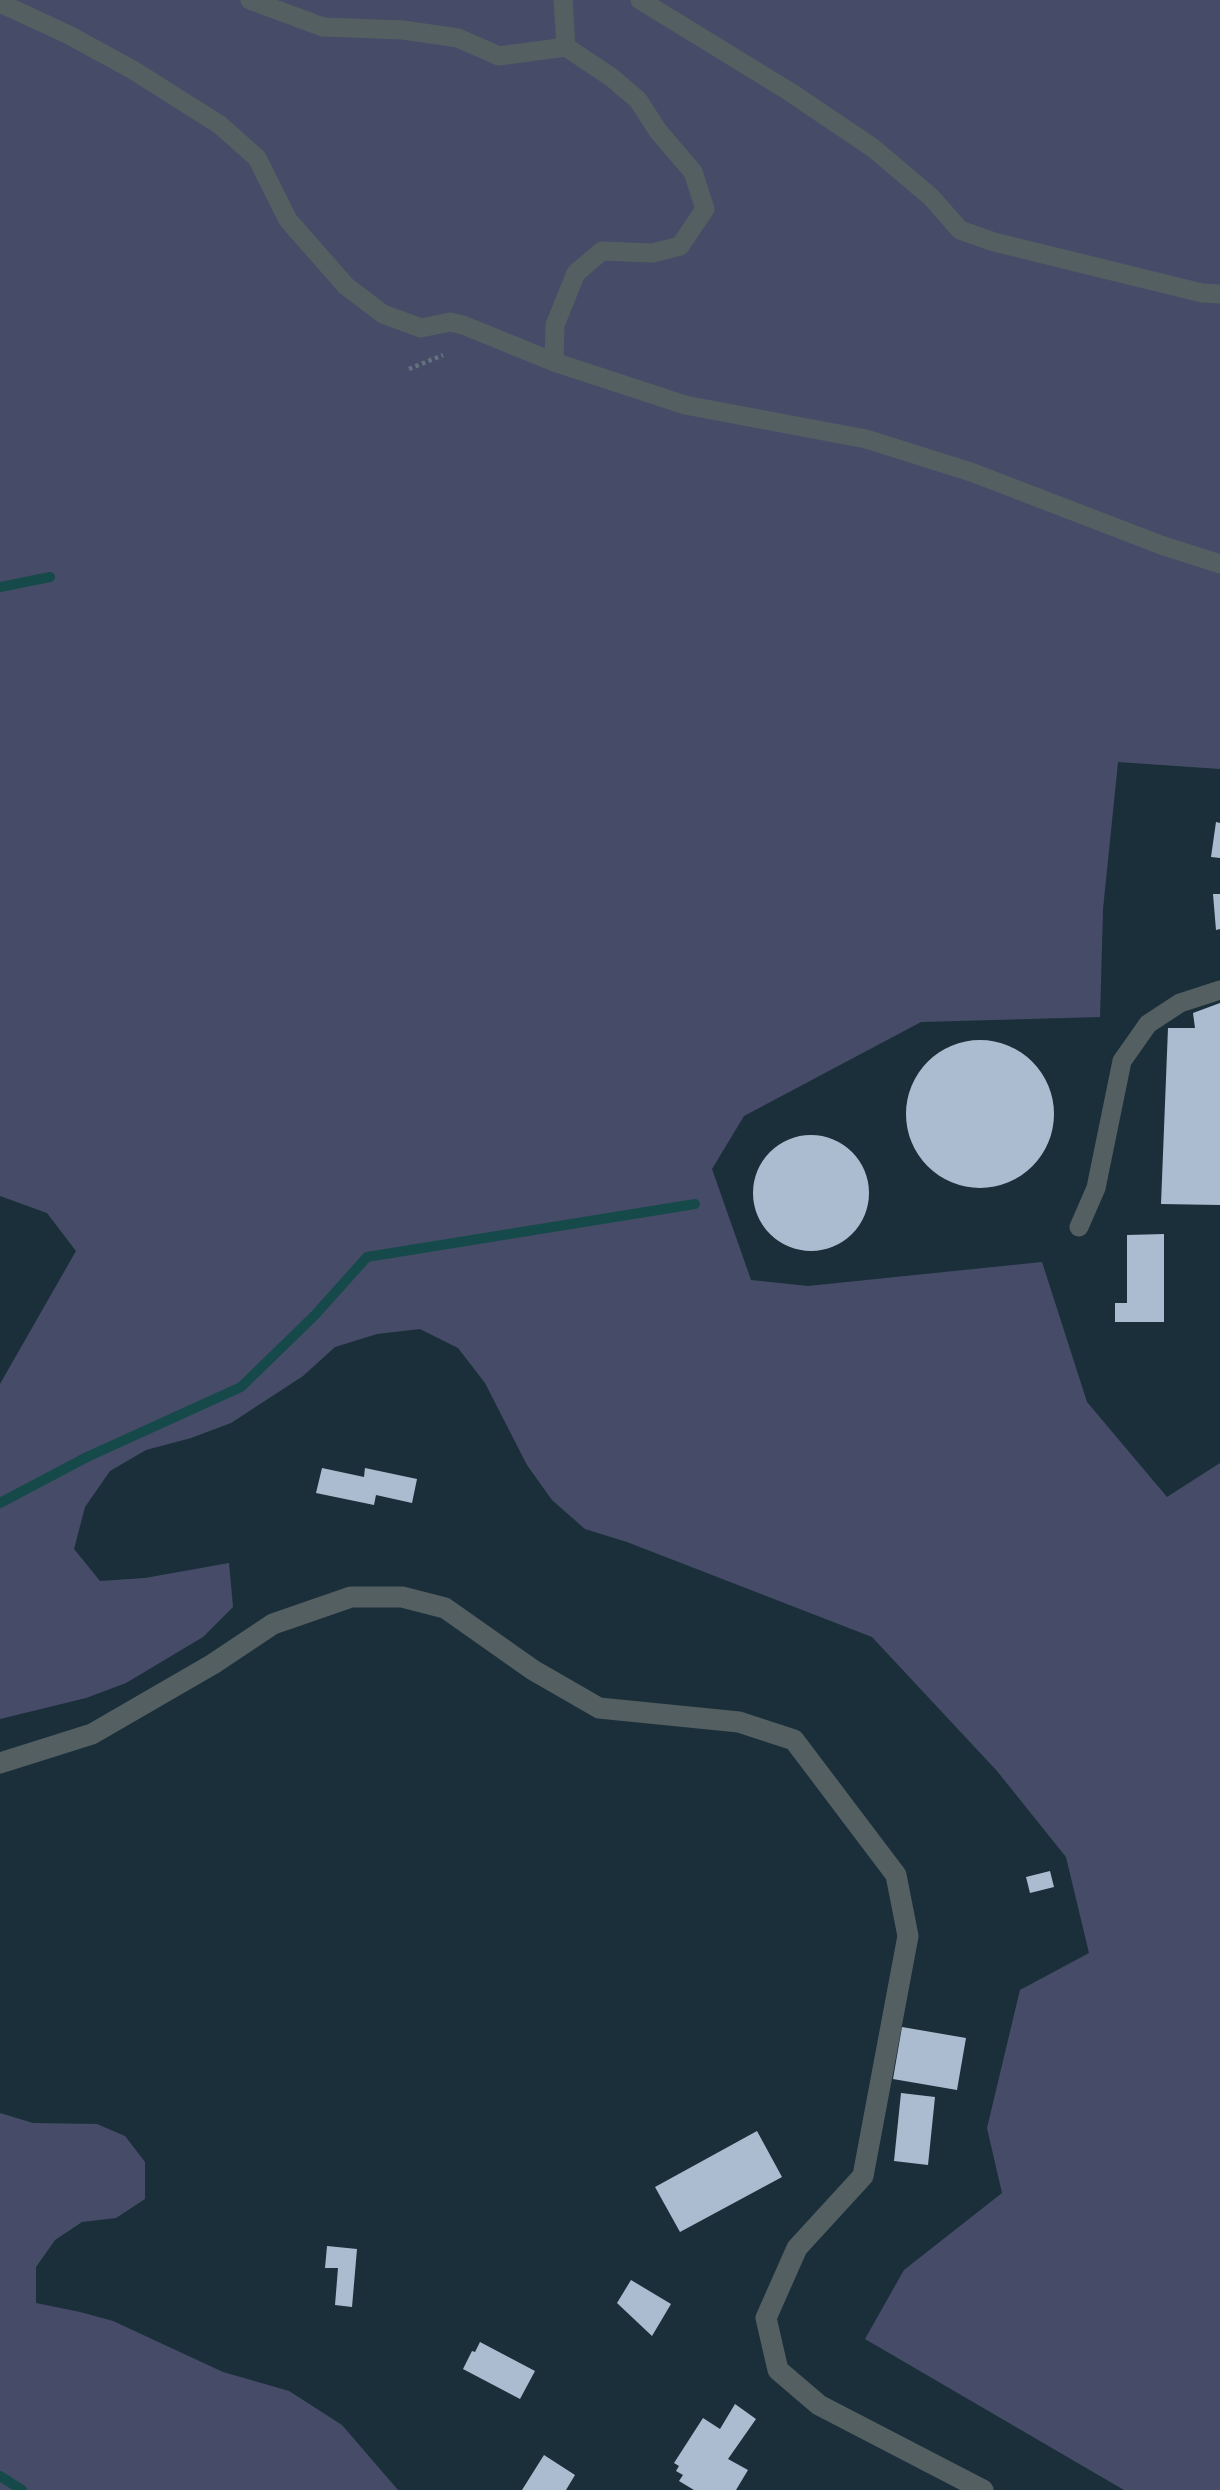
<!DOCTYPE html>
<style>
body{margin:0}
canvas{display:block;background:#1b2f3b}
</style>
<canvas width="1220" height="2490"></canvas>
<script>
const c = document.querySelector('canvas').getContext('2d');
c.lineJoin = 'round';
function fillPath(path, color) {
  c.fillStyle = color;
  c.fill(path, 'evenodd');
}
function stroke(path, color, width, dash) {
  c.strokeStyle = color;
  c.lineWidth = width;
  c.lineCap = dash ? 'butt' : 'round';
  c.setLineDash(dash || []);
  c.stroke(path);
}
fillPath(new Path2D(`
 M0,0H1220V769L1118,762L1103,909L1100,1017L921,1022L744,1116L712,1169L751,1280L808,1286L1042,1262L1087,1402L1167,1497L1220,1463V2490H1124L865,2339L904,2270L1002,2193L987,2128L1020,1990L1089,1953L1066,1857L997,1771L872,1637L627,1542L585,1529L552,1500L527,1465L485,1383L458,1348L420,1329L377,1334L335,1347L303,1376L231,1423L191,1438L146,1450L110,1471L85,1507L74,1549L100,1581L145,1578L229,1563L233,1607L203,1637L126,1683L86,1698L0,1719V1384L76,1251L47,1213L0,1196Z
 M0,2113L33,2123L97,2124L125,2136L145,2162V2199L116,2218L82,2222L55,2240L36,2267V2303L80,2312L113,2321L223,2372L289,2391L342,2425L398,2490H0Z`), '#464c67');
stroke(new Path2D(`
 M0,587L50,577
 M0,1503L87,1457L241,1387L315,1315L367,1257L695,1204
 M0,2476L22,2490`), '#164a4a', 10);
fillPath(new Path2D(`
 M1216,822L1220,823V858L1211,857Z
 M1213,894H1220V929L1216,930Z
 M1220,1003V1205L1161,1204L1168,1028H1195L1193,1013Z
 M906 1114a74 74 0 1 1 148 0a74 74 0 1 1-148 0Z
 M753 1193a58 58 0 1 1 116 0a58 58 0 1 1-116 0Z
 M1164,1234V1322H1115V1303H1127V1235Z
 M322,1468L364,1477L365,1468L417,1479L412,1503L376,1495L374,1505L316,1493Z
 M1050,1871L1054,1887L1030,1893L1026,1877Z
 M902,2027L966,2038L957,2090L893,2079Z
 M901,2093L935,2097L928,2165L894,2161Z
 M757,2131L782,2177L680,2232L655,2187Z
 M327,2246L357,2249L352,2307L335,2305L338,2268H325Z
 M631,2280L671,2304L652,2336L617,2303Z
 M480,2342L535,2371L520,2399L463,2369L472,2351L475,2352Z
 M735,2404L756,2419L728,2459L748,2470L736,2490H694L679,2481L683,2475L676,2471L679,2466L674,2463L703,2418L720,2429Z
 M544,2455L575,2475L566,2490H522Z`), '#acbcd0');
stroke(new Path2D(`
 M409,369L443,355`), '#62737e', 4.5, [3.5, 3.5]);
stroke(new Path2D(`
 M250,0L323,27L403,30L458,38L499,56L566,47L563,0
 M640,0L790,92L873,148L931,197L960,230L994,242L1202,293L1220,294
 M0,3L69,35L133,70L220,125L257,158L288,220L346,286L383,314L421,328L450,322L463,325L554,362L685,405L866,439L971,472L1161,545L1220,564
 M554,362L555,325L576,273L602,251L653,253L680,246L705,209L693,172L658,131L638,100L611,77L566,47
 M1079,1227L1096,1188L1122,1061L1148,1024L1180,1003L1220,990`), '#545f62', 19);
stroke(new Path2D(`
 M0,1763L92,1734L213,1664L273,1624L351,1597H402L445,1608L533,1670L599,1708L739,1722L794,1740L896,1875L908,1936L863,2176L797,2248L766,2318L778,2370L819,2405L983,2490`), '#545f62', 21);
</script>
